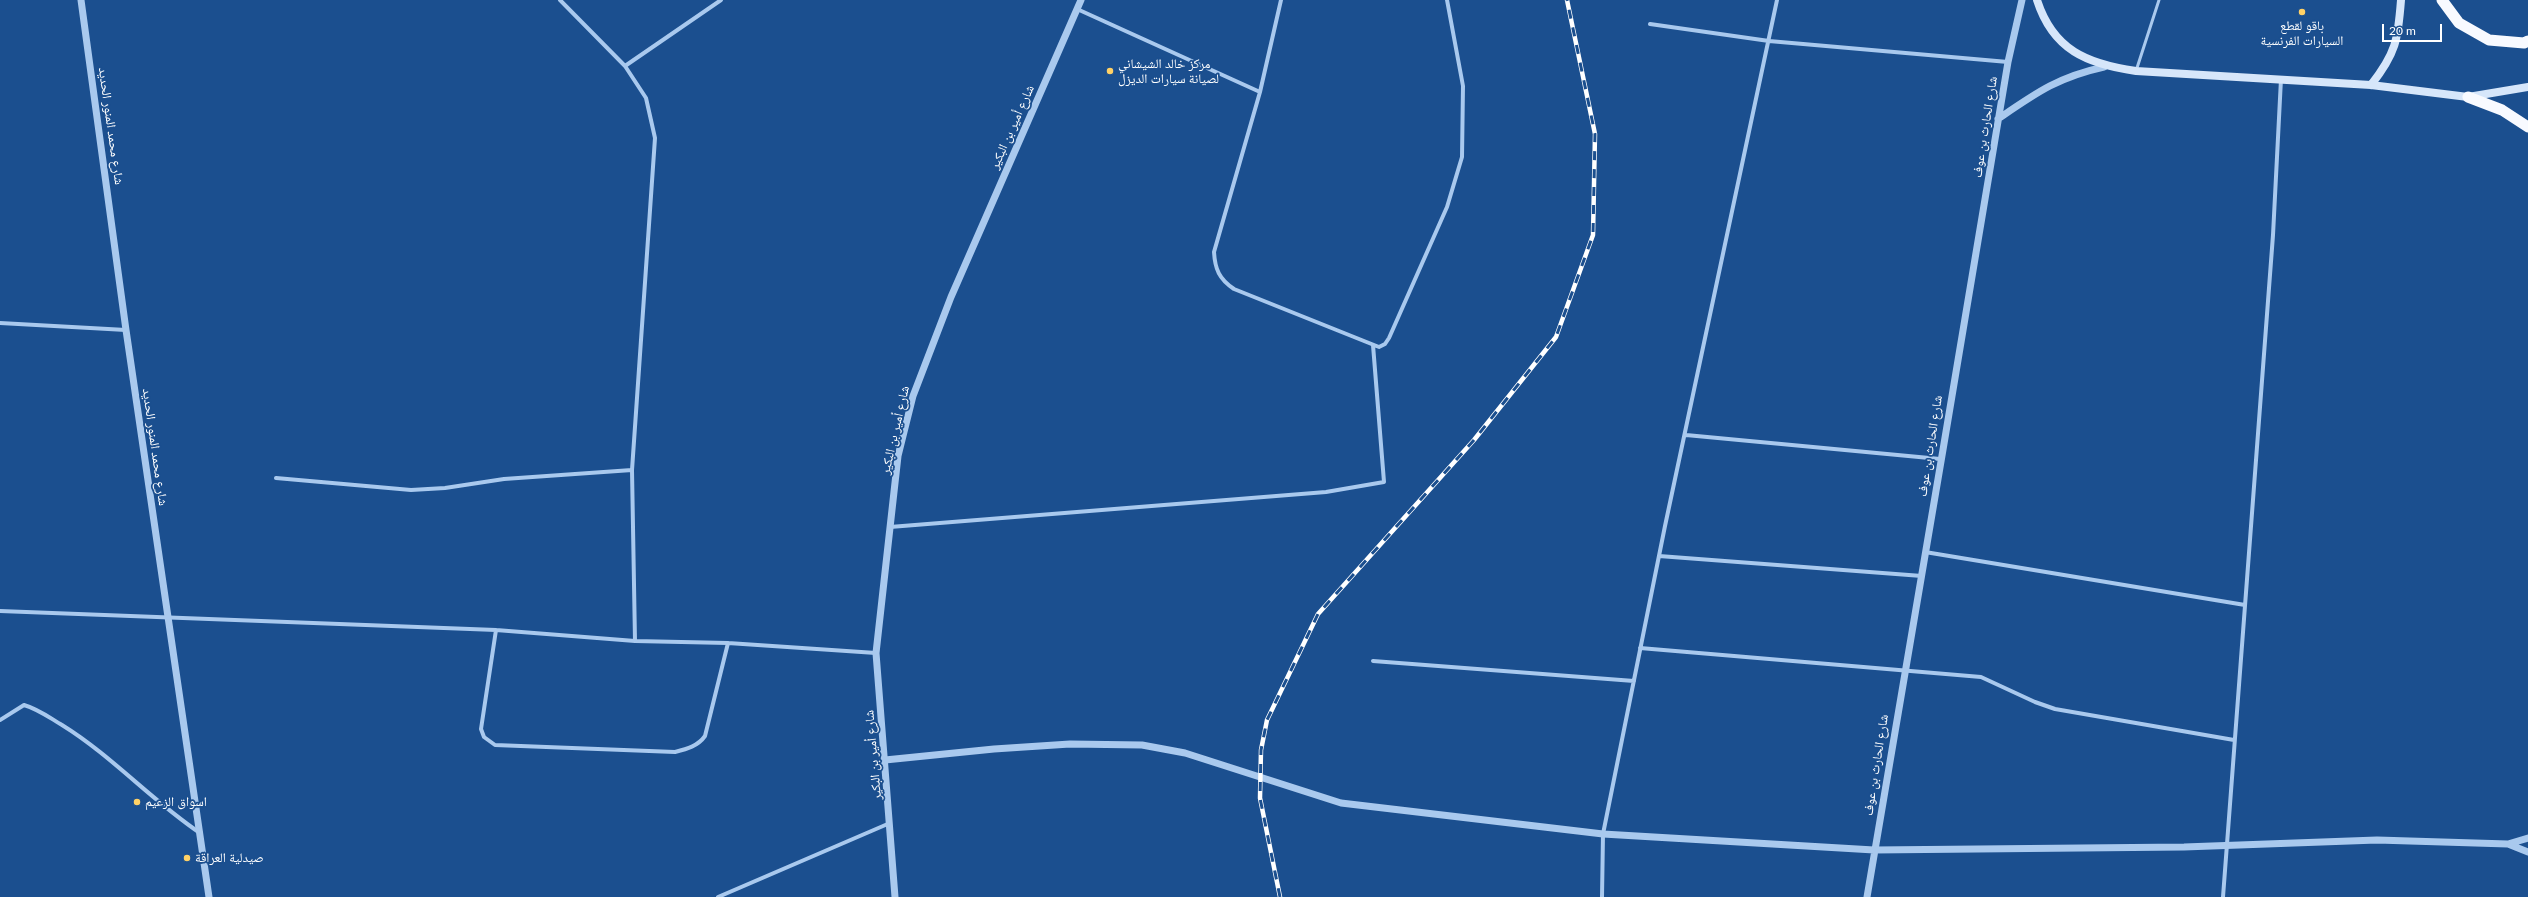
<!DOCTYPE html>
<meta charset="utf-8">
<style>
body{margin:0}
#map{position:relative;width:2528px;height:897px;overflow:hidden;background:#1b4f8f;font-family:Lato,sans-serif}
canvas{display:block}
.scale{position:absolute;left:2382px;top:24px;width:60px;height:18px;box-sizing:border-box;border:2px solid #fff;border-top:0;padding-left:5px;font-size:12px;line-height:14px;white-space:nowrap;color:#fff;-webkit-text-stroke:3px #1b4f8f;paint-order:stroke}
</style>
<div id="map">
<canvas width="2528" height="897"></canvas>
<div class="scale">20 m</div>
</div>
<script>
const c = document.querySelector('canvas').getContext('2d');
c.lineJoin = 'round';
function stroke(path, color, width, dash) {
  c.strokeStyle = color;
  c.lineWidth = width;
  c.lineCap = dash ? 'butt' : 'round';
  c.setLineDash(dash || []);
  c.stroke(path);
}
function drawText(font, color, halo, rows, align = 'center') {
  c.font = font + ' Lato,"Noto Naskh Arabic",sans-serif';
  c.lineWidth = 3.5;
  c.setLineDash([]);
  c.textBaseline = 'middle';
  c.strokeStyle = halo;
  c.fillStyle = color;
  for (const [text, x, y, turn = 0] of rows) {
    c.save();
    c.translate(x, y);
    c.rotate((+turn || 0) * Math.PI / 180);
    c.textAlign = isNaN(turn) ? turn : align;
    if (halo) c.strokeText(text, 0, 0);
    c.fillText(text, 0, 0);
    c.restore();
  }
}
stroke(new Path2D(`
 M2136,71L2159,0`), '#a9c9ee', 3);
stroke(new Path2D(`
 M560,0L625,66L646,98L655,138L632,470L635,641
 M1281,0L1260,92L1214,252C1215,269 1219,279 1234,289L1379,347L1385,344L1389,338L1447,207L1462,157L1463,86L1447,0
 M1077,9L1260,92
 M1650,24L1769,41L2008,62
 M625,66L721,0
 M0,323L126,330
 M1686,435L1940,459
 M276,478L411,490L445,488L504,479L632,470
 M890,527L1326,492L1384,482L1373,345
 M1925,552L2245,605
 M1659,556L1922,576
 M0,611L496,630L635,641L728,643L876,653
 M496,630L481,729L484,737L495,745L675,752C687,749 698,746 705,736L728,643
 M1640,648L1981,677L2035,702L2055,709L2234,740
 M1373,661L1634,681
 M0,720L24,705C38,709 50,718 62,725C112,756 151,800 200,833
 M718,897L890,823
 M1602,897L1603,834L1665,526L1777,0
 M2223,897L2273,235L2281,79`), '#a9c9ee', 4);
stroke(new Path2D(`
 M81,0L126,330L209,897
 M1998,119C2036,93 2058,77 2104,67
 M885,760L994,749L1070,744L1142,745L1185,753L1341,803L1603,834L1874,850L2184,847L2377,840L2508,844L2528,838
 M2508,844L2528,852
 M895,897L876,653L898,456L913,396L951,297L1081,0
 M1867,897C1913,618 1963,341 2008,62L2022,0`), '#a9c9ee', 7);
stroke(new Path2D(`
 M2037,0C2053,50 2087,64 2136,71L2371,85L2468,97L2528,87
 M2371,85C2396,53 2398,40 2401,0`), '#d6e6fa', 8);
stroke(new Path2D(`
 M2442,0L2459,23L2489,40L2524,43L2528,41
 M2468,97L2502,110L2528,127`), '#f8faff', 11);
const rail = new Path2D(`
 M1280,897L1260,798L1261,750L1267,720L1318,614L1474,440L1556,337L1593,235L1595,134L1567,0`);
stroke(rail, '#fff', 4.5);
stroke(rail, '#1b4f8f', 3, [9]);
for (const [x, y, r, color] of [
 [2302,12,4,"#ffd166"],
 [1110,71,4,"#ffd166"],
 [137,802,4,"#ffd166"],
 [187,858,4,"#ffd166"]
]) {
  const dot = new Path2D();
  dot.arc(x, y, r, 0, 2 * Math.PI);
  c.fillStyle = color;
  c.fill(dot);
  stroke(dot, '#1b4f8f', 1.5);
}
drawText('13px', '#fff', '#1b4f8f', [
 ["باقو لقطع",2302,26,"center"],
 ["السيارات الفرنسية",2302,41,"center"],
 ["مركز خالد الشيشاني",1118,64],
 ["لصيانة سيارات الديزل",1118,79],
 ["اسواق الزعيم",145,802],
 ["صيدلية العراقة",195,858]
], 'left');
drawText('13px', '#fff', '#1b4f8f', [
 ["شارع محمد المنور الحديد",111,126,82],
 ["شارع أمير بن البكير",1012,127,-66],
 ["شارع الحارث بن عوف",1985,127,-81],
 ["شارع أمير بن البكير",895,430,-77],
 ["شارع الحارث بن عوف",1930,446,-81],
 ["شارع محمد المنور الحديد",155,447,82],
 ["شارع أمير بن البكير",873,755,-95],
 ["شارع الحارث بن عوف",1876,765,-81]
]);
</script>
